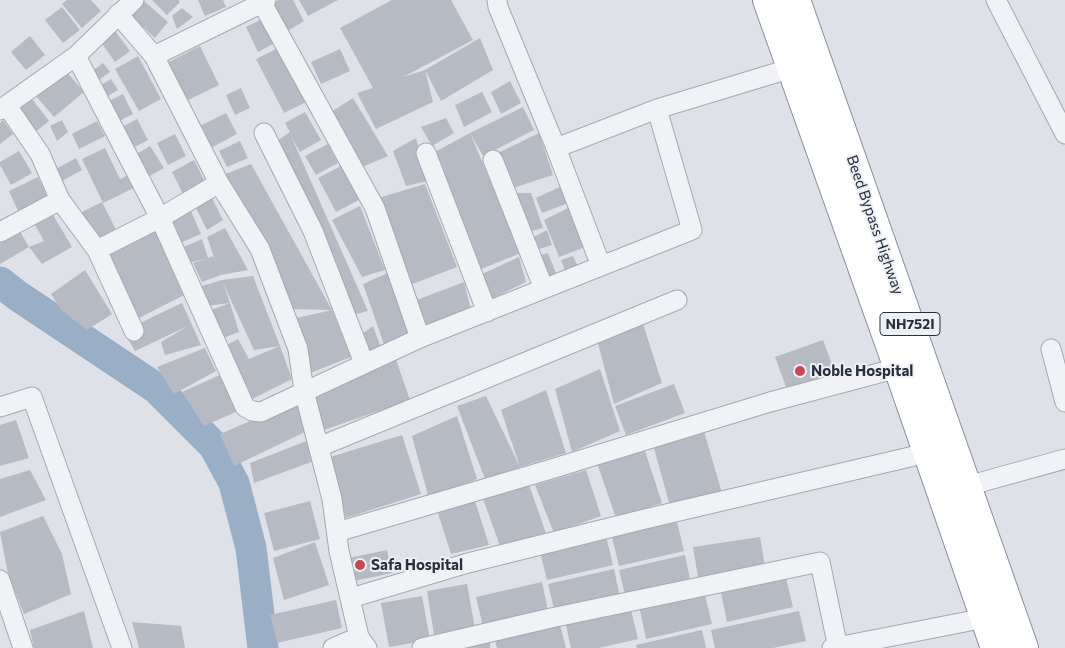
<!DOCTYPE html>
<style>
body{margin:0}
canvas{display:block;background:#dee1e7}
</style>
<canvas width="1065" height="648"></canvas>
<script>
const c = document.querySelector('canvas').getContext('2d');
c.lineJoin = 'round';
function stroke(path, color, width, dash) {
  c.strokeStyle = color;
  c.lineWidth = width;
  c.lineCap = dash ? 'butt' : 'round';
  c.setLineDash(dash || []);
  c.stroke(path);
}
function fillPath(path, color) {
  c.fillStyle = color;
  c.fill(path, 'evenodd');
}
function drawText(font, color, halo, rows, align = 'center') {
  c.font = font + ' Commissioner,sans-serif';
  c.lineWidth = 4;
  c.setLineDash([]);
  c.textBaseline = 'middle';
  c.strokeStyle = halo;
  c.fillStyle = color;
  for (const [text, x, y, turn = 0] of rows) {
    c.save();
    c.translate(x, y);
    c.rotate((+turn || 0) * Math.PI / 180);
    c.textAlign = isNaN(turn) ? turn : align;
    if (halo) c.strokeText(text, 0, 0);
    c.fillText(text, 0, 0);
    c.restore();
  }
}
stroke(new Path2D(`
 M0,282L18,296L156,388L214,446L234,483L251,548L263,648`), '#99afc6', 31);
fillPath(new Path2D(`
 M67,0H91L101,11L82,28L62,4Z
 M152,0H178L180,2L167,15Z
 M198,0H223L226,7L205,16Z
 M279,0H293L304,21L286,32L270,5Z
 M299,0H338L308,16Z
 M392,0H451L473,40L403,77L425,70L480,38L493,70L441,101L425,70L433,102L376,129L357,93L373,88L340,28Z
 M144,1L168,22L155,38L131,16Z
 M62,7L80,30L63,43L45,20Z
 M182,8L193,17L177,29L172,16Z
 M262,19L275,43L258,52L246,27Z
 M115,31L130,51L115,62L101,42Z
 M30,36L45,55L26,70L11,52Z
 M200,46L219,85L184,102L165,64Z
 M278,48L306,102L284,113L256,59Z
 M340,49L350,71L321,84L311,62Z
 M138,56L161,99L139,111L115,69Z
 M103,63L110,72L99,80L92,71Z
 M66,71L84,92L54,117L36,96Z
 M111,79L118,90L106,97L99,86Z
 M510,81L521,103L501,114L491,92Z
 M241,88L250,108L235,115L226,95Z
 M482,92L492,112L464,127L455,105Z
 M123,94L133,114L117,122L107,102Z
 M353,98L388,156L360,168L328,114Z
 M32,99L49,121L34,133L16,111Z
 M523,107L534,130L483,156L470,133Z
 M305,112L321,140L300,152L291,136L368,311L353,315L274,143L290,132L285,123Z
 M226,113L237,134L209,149L198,127Z
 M446,118L454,133L432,146L421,127Z
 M137,119L148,140L131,149L120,128Z
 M3,120L13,134L0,144V123Z
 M62,120L68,132L57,141L50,126Z
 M97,121L105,136L79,149L72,134Z
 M470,133L521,253L476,271L431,154Z
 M539,133L553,175L513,188L496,154Z
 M175,134L186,156L168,165L157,143Z
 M416,138L428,181L406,186L393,151Z
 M240,141L248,158L227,167L219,151Z
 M328,144L338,163L316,175L305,156Z
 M150,146L164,168L148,177L135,155Z
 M105,148L120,179L130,174L136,187L103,203L82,159Z
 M19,151L32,173L11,185L0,165V162Z
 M76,158L82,170L60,182L54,170Z
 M194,160L206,184L184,196L172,172Z
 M251,164L332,310L290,309L223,175Z
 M341,166L359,200L336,212L318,178Z
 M38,177L48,198L19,213L9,191Z
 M425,184L457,267L410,285L375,199Z
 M562,186L571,202L542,213L536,198Z
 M512,193H531L543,228L528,232Z
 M212,198L223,220L207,230L195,206Z
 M102,202L116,230L95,240L82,212Z
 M360,206L385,270L362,277L332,220Z
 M570,207L588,246L559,257L544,220Z
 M191,211L201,234L180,243L169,221Z
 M53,215L72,247L42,264L29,247L0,264V239L18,228L29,247L44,241L35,225Z
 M225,228L248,270L221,275L202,282L193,263L205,259L188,263L181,248L202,239L208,258L213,256L216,263L207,237Z
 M157,229L188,293L139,318L106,252Z
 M547,230L552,245L533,251L528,240Z
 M548,253L556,273L545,280L536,256Z
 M573,256L579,269L566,273L561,260Z
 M519,257L526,282L491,299L480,275Z
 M85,270L112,314L87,330L61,310L51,294Z
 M390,272L412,335L385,347L363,284Z
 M253,276L280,346L254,350L223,283L230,303L207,306L199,287L222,280Z
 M464,282L471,310L423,330L414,301Z
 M182,303L201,345L165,355L161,342L188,326L135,351L123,331Z
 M230,303L239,332L223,338L208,311Z
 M332,310L351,357L310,373L292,319Z
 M642,321L662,383L614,404L597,340Z
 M373,326L381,348L368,354L359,336Z
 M238,339L249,359L280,346L292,379L250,400L225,346Z
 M823,340L837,378L789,395L775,357Z
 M205,348L216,371L174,394L157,367Z
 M395,357L410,400L324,430L313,394Z
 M600,369L620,431L572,452L555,389Z
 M222,374L238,411L204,426L182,392Z
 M674,384L685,413L626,435L615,406Z
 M546,390L566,453L520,467L501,410Z
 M486,396L520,467L485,479L457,406Z
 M299,400L307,431L234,466L220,434Z
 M457,416L477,479L429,499L412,436Z
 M16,420L29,458L0,466V425Z
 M703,428L722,493L670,506L653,445Z
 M402,435L421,494L346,518L327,458Z
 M309,440L314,461L254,483L250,463Z
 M644,448L662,503L616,518L597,463Z
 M30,470L46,500L0,517V479Z
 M586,470L601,516L554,533L535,485Z
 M528,482L547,536L500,546L482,496Z
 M474,498L489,545L451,554L437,510Z
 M310,501L320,539L274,551L264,513Z
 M43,516L62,554L71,594L24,614L8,574L0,532Z
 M677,522L684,551L619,566L612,537Z
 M606,536L613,565L547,580L540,552Z
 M760,537L765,566L698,577L693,547Z
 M315,542L329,585L284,600L273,558Z
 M387,550L392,573L349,582L344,559Z
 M685,555L691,584L626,599L619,570Z
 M614,569L620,598L555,613L548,584Z
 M786,578L793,607L727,622L721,593Z
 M542,582L548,611L483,626L476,597Z
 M467,584L475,629L434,635L427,591Z
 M705,595L712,624L646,639L640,610Z
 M422,596L430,640L389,647L381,603Z
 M336,600L342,628L277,643L270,615Z
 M631,610L638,639L599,648H571L566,625Z
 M84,611L93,648H34L30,630Z
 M799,611L806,641L773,648H715L711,630Z
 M559,621L566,648H497L494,636Z
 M132,622L181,626L185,648H139Z
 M702,630L706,648H637L636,645Z
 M490,639V648H457Z`), '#b5bac3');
const minor = new Path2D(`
 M497,0L498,7L556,148
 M996,0L1065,134
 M118,14L154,56L219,183L260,249L298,349L304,391L332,499L339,551L359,637
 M76,56L160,218L245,407L252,411L261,412L420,338L375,208L262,3L266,0
 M154,56L262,3L263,0
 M7,106L40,154L60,200L97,250L134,331
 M0,110L76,56L134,0
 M264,133L313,231L364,363
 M426,153L487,312
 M493,160L544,289
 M0,232L60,200
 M97,250L160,218L219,183
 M601,266L556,148L657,109
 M420,338L692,230L657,109L792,68
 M1051,349L1065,402
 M0,407L32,397L122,648
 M319,447L677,300
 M967,486L1065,459
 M337,532L548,470L770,402L909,365
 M0,580L23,648
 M351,598L468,563L645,519L927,453
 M333,648L359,637L367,648
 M422,648L551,618L820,562L838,648
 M832,648L985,618`);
const trunk = new Path2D(`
 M767,0L898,368L995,648
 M796,0L1024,648`);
stroke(minor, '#a4a8b1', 21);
stroke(trunk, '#868f9d', 30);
stroke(minor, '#f0f2f5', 19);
stroke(trunk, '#fff', 28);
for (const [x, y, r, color] of [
 [800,371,6,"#c94658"],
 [360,565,6,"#c94658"]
]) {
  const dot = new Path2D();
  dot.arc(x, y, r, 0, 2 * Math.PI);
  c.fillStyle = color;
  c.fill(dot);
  stroke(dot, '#edf0f5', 2);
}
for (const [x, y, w] of [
 [910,324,60]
]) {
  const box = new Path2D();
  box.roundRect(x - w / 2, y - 11.5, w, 23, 4);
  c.fillStyle = '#edf0f5';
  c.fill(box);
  stroke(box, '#282f3d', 1);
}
drawText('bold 14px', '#282f3d', null, [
 ["NH752I",910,324]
]);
drawText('15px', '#282f3d', '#edf0f5', [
 ["Beed Bypass Highway",875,225,71]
]);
drawText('bold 15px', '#282f3d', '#edf0f5', [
 ["Noble Hospital",811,371],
 ["Safa Hospital",371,565]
], 'left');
</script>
